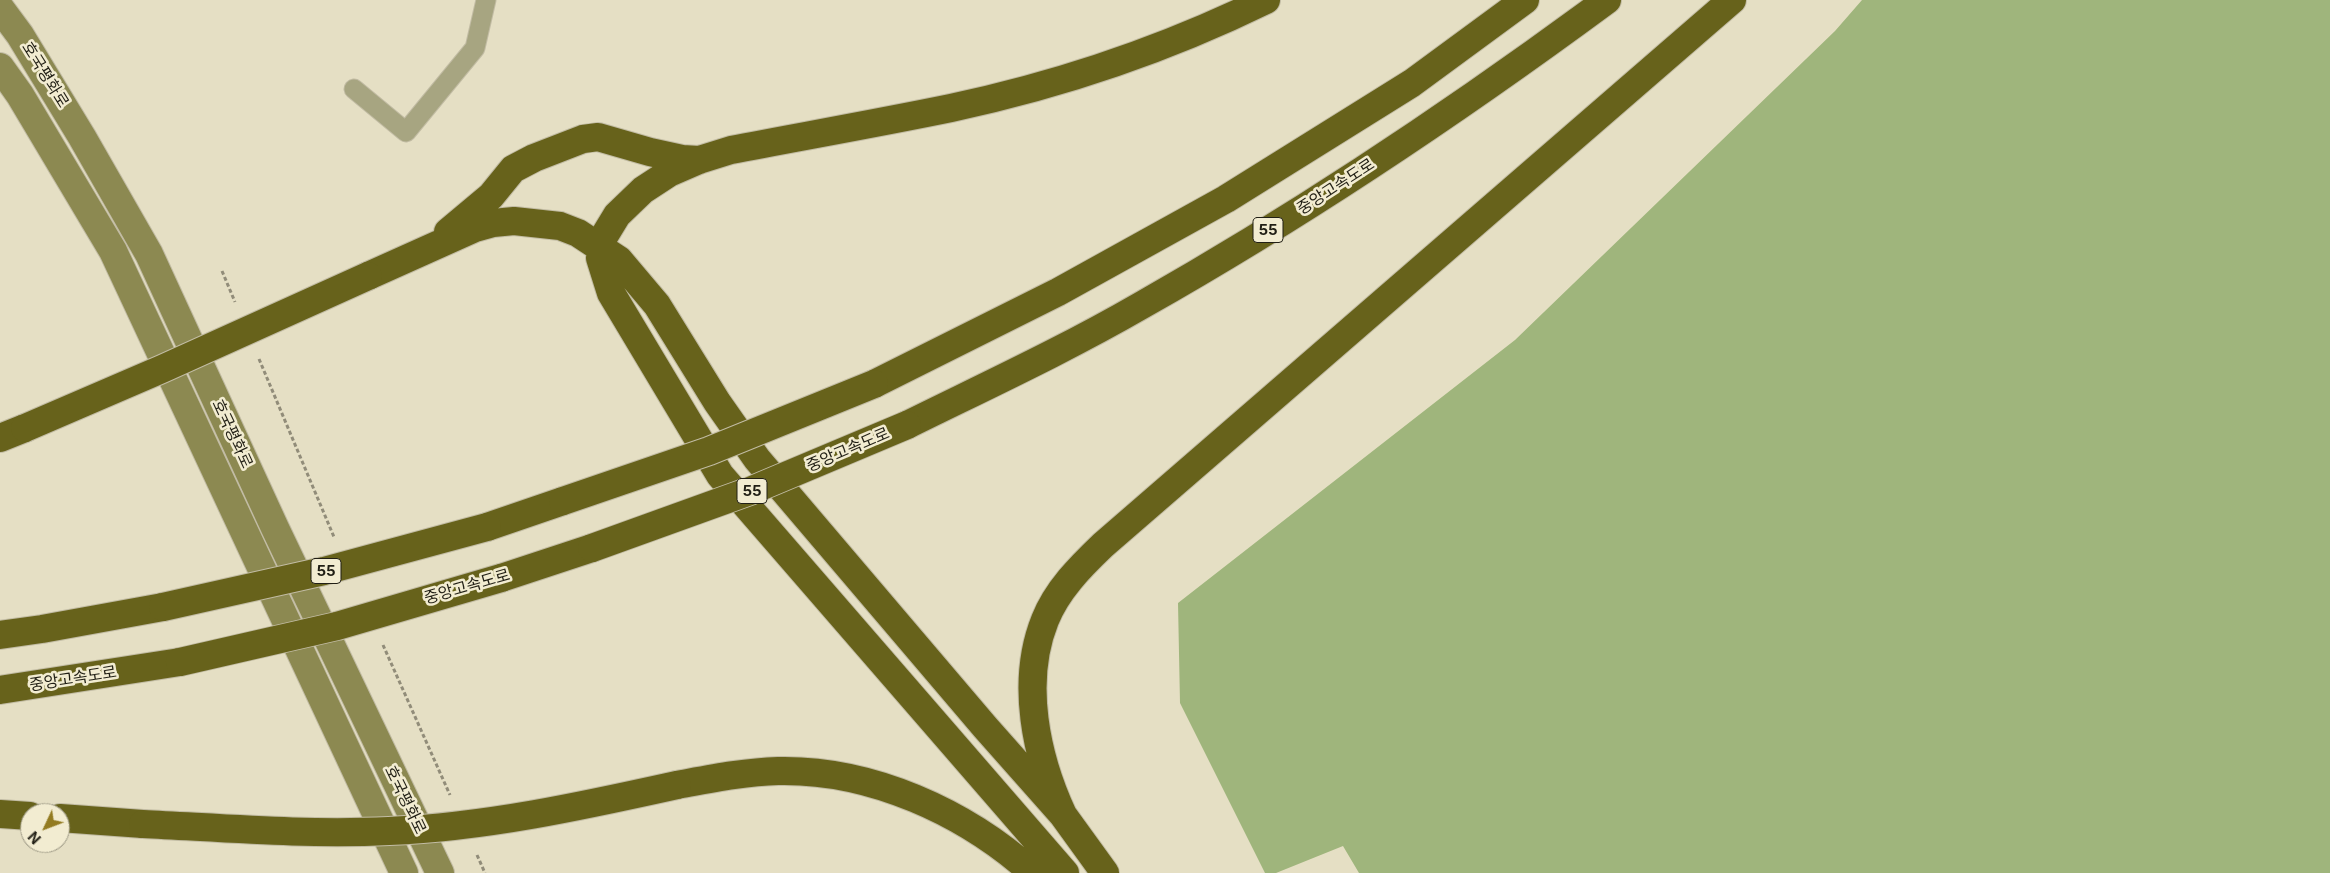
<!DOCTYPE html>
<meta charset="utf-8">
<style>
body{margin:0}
#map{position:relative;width:2330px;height:873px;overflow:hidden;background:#e5dfc4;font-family:Inter,sans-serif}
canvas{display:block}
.north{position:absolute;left:20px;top:803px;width:50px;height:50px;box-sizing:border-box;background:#f2ecd1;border:1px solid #9e9a86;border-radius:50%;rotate:227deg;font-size:14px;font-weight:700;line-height:20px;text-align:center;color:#211f15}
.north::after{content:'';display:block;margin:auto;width:18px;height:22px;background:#937b21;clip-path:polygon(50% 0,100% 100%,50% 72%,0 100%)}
</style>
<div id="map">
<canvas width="2330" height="873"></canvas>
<div class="north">N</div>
</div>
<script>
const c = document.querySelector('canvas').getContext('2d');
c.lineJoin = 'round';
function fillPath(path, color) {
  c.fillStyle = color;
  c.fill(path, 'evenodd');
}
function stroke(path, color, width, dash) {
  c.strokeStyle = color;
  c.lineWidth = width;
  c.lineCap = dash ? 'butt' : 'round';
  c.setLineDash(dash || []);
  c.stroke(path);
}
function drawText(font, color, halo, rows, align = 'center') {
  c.font = font + ' Inter,"Noto Sans KR",sans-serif';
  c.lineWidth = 5;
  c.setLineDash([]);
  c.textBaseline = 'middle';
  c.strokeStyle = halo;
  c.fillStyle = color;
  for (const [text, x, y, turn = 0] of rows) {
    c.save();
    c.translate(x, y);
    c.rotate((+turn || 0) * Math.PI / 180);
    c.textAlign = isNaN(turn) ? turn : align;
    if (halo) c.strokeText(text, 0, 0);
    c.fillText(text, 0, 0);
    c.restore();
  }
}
fillPath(new Path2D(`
 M1862,0H2330V873H1359L1343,846L1276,873H1265L1180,703L1178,603L1515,340L1835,31Z`), '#9fb57c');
const lane = new Path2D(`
 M354,89L406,132L475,48L486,0`);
const secondary = new Path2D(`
 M0,8L20,35L82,137L149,254L275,528L440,873
 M0,67L20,95L113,251L404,873`);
const highway = new Path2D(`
 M448,232L491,196L513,169L534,158L583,139L598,137L650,152L682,159L699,160
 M368,276L475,228L493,223L514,221L560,226L578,233L619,260L657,305L717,402L757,459L985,727L1063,815L1105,873
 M874,384L1058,292L1226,199L1412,83L1525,0
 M907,425C986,386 1066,349 1142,305C1303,214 1458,110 1607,0
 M0,438L25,428
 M487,527L563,501
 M501,578L592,548
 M0,635L42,629L163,607
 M0,690L180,662
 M677,785C710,779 744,772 778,771C871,769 965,812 1033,873
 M0,814L30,816
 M1063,815C1036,757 1020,682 1045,620C1057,590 1080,567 1103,545L1732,0
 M60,818L143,824
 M1065,873L720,475L611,293L600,258L603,238L617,215L643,190L669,173L699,160L731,150C804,136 878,123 951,108C1059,85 1166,49 1266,0`);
stroke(lane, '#c2bca4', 21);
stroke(secondary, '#c2bca4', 30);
stroke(highway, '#c2bca4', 30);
stroke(new Path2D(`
 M222,271L235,302
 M259,359L334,537
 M383,645L450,795
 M477,855L485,873`), '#918c79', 3, [4, 2.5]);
stroke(lane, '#a7a581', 19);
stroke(secondary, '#8c8951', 28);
stroke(highway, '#67621b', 28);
const highwayBridge = new Path2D(`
 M25,428L162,369L368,276
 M563,501L709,451L874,384
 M592,548L750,491L907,425
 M163,607L324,571L487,527
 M180,662L337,626L501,578
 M143,824C225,828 307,835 389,831C486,827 582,806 677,785`);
stroke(highwayBridge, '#c2bca4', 30, []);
stroke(highwayBridge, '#67621b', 28);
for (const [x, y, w] of [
 [1268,230,30],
 [752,491,30],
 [326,571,30]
]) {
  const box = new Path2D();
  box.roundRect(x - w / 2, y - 12.5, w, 25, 4);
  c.fillStyle = '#f2ecd1';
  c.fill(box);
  stroke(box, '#211f15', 1);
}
drawText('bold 15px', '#211f15', null, [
 ["55",1268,230],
 ["55",752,491],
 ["55",326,571]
]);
drawText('16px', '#211f15', '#f2ecd1', [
 ["호국평화로",45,75,58],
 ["중앙고속도로",1336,187,-33],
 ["호국평화로",232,434,65],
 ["중앙고속도로",848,450,-23],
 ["중앙고속도로",467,587,-16],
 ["중앙고속도로",73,679,-9],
 ["호국평화로",405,800,64]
]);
</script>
